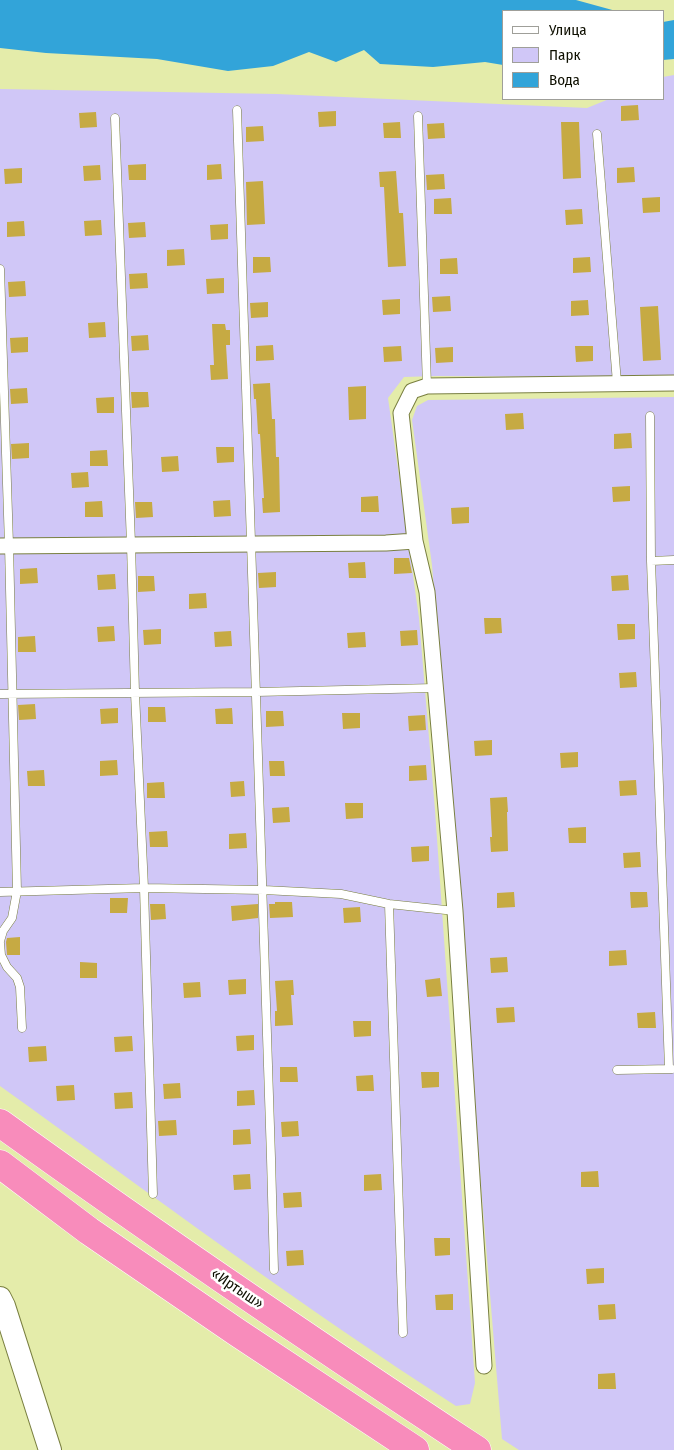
<!DOCTYPE html>
<meta charset="utf-8">
<style>
body{margin:0}
#map{position:relative;width:674px;height:1450px;overflow:hidden;background:#e4ecaa;font-family:"Fira Sans Condensed",sans-serif}
canvas{display:block}
.legend{position:absolute;left:502px;top:10px;width:162px;height:90px;box-sizing:border-box;background:#fff;border:1px solid #9f9f99;margin:0;padding:6px 9px;list-style:none;font-size:15px;color:#0e0f00}
.legend li{display:flex;align-items:center;gap:10px;height:25px}
.legend b{width:25px;border:1px solid #9f9f99}
</style>
<div id="map">
<canvas width="674" height="1450"></canvas>
<ul class="legend">
<li><b style="height:6px;background:#fff"></b>Улица</li>
<li><b style="height:14px;background:#d0c7f7"></b>Парк</li>
<li><b style="height:14px;background:#32a4d9"></b>Вода</li>
</ul>
</div>
<script>
const c = document.querySelector('canvas').getContext('2d');
c.lineJoin = 'round';
function fillPath(path, color) {
  c.fillStyle = color;
  c.fill(path, 'evenodd');
}
function stroke(path, color, width, dash) {
  c.strokeStyle = color;
  c.lineWidth = width;
  c.lineCap = dash ? 'butt' : 'round';
  c.setLineDash(dash || []);
  c.stroke(path);
}
function drawText(font, color, halo, rows, align = 'center') {
  c.font = font + ' "Fira Sans Condensed",sans-serif';
  c.lineWidth = 5;
  c.setLineDash([]);
  c.textBaseline = 'middle';
  c.strokeStyle = halo;
  c.fillStyle = color;
  for (const [text, x, y, turn = 0] of rows) {
    c.save();
    c.translate(x, y);
    c.rotate((+turn || 0) * Math.PI / 180);
    c.textAlign = isNaN(turn) ? turn : align;
    if (halo) c.strokeText(text, 0, 0);
    c.fillText(text, 0, 0);
    c.restore();
  }
}
fillPath(new Path2D(`
 M674,75V378L438,376L404,377L388,398L419,618L435,810L475,1383L470,1404L456,1406C300,1306 151,1194 0,1086V89L277,94L587,108L609,99H663V77Z
 M674,397V1450H519L502,1439L472,1077L432,565L412,420L417,406L428,400Z`), '#d0c7f7');
fillPath(new Path2D(`
 M0,0H576L616,11H503V65L485,62L433,67L380,64L364,50L336,62L309,52L273,66L228,71L157,59L46,53L0,48Z
 M674,20V59L663,60V22Z`), '#32a4d9');
fillPath(new Path2D(`
 M638,105L639,120L621,121V106Z
 M336,111V126L319,127L318,112Z
 M96,112L97,127L80,128L79,113Z
 M400,122L401,138H384L383,123Z
 M561,122H579L581,178L563,179Z
 M444,123L445,138L428,139L427,124Z
 M263,126L264,141L246,142V127Z
 M146,164V180H129L128,165Z
 M221,164L222,179L207,180V165Z
 M100,165L101,180L84,181L83,166Z
 M634,167L635,182L617,183V168Z
 M22,168V183L5,184L4,169Z
 M396,171L399,213H403L406,266L388,267L384,187H380L379,172Z
 M444,174L445,189L427,190L426,175Z
 M263,181L265,224L247,225L246,182Z
 M660,197V212L643,213L642,198Z
 M451,198L452,214H434V199Z
 M582,209L583,224L566,225L565,210Z
 M101,220L102,235L85,236L84,221Z
 M24,221L25,236L7,237V222Z
 M145,222L146,237L129,238L128,223Z
 M228,224V239L211,240L210,225Z
 M184,249L185,265L167,266V250Z
 M253,257H270L271,272L253,273Z
 M590,257L591,272L573,273V258Z
 M457,258L458,274H440V259Z
 M147,273L148,288L130,289L129,274Z
 M224,278V293L207,294L206,279Z
 M25,281L26,296L9,297L8,282Z
 M450,296L451,311L433,312L432,297Z
 M400,299V314L383,315L382,300Z
 M588,300L589,315L571,316V301Z
 M268,302V317L251,318L250,303Z
 M658,306L661,360L643,361L640,307Z
 M105,322L106,337L89,338L88,323Z
 M212,324H225L226,330H230V345H226L228,379L211,380L210,365H214Z
 M148,335L149,350L132,351L131,336Z
 M28,337V352L11,353L10,338Z
 M273,345L274,360L256,361V346Z
 M401,346L402,361L384,362L383,347Z
 M575,346H593V361L576,362Z
 M453,347V362L436,363L435,348Z
 M270,383L272,419H275L276,457H279L280,512L263,513L262,498H264L260,434H258L256,399H254L253,384Z
 M366,386V419L349,420L348,387Z
 M27,388L28,403L11,404L10,389Z
 M131,392H148L149,407L132,408Z
 M114,397V413H97L96,398Z
 M523,413L524,429L506,430L505,414Z
 M631,433L632,448L614,449V434Z
 M29,443V458L12,459L11,444Z
 M216,447H234V462L217,463Z
 M107,450L108,466H90V451Z
 M178,456L179,471L162,472L161,457Z
 M88,472L89,487L72,488L71,473Z
 M630,486V501L613,502L612,487Z
 M378,496L379,512H361V497Z
 M230,500L231,516L214,517L213,501Z
 M102,501L103,517H85V502Z
 M135,502H152L153,517L136,518Z
 M469,507V523L452,524L451,508Z
 M394,558H409L412,573L394,574Z
 M365,562L366,578H349L348,563Z
 M37,568L38,583L20,584V569Z
 M276,572V587L259,588L258,573Z
 M115,574L116,589L98,590L97,575Z
 M628,575L629,590L612,591L611,576Z
 M138,576H154L155,591L138,592Z
 M206,593L207,608L189,609V594Z
 M484,618H501L502,633L485,634Z
 M617,624H635V639L618,640Z
 M114,626L115,641L98,642L97,627Z
 M161,629V644L144,645L143,630Z
 M417,630L418,645L401,646L400,631Z
 M231,631L232,646L215,647L214,632Z
 M365,632L366,647L348,648L347,633Z
 M35,636L36,652H18V637Z
 M636,672L637,687L620,688L619,673Z
 M35,704L36,719L19,720L18,705Z
 M148,707H165L166,722H148Z
 M118,708V723L101,724L100,709Z
 M232,708L233,724H216L215,709Z
 M266,711H283L284,726L266,727Z
 M342,713H360V728L343,729Z
 M425,715L426,730L409,731L408,716Z
 M492,740V755L475,756L474,741Z
 M578,752V767L561,768L560,753Z
 M117,760L118,775L100,776V761Z
 M269,761H284L285,776H270Z
 M426,765L427,780L409,781V766Z
 M44,770L45,786H28L27,771Z
 M636,780L637,795L620,796L619,781Z
 M244,781L245,796L231,797L230,782Z
 M164,782L165,798H147V783Z
 M507,797L508,812H507L508,851L491,852L490,837H492L490,798Z
 M345,803H363V818L346,819Z
 M289,807L290,822L273,823L272,808Z
 M586,827V843H569L568,828Z
 M167,831L168,847H150L149,832Z
 M246,833L247,848L229,849V834Z
 M429,846V861L412,862L411,847Z
 M640,852L641,867L624,868L623,853Z
 M514,892L515,907L497,908V893Z
 M630,892H647L648,907L631,908Z
 M110,898H128L127,913H110Z
 M275,902H292L293,917L270,918L269,904H275Z
 M150,904H165L166,919L151,920Z
 M258,904V918L232,921L231,906Z
 M360,907L361,922L344,923L343,908Z
 M20,937V955H7L6,942L7,938Z
 M626,950L627,965L609,966V951Z
 M507,957L508,972L491,973L490,958Z
 M80,962L97,963V978H80Z
 M440,978L442,996L427,997L425,980Z
 M246,979V994L229,995L228,980Z
 M293,980L294,995H291L293,1025L275,1026V1011H277L275,981Z
 M200,982L201,997L184,998L183,983Z
 M514,1007L515,1022L497,1023L496,1008Z
 M655,1012L656,1028H638L637,1013Z
 M353,1021H371V1036L354,1037Z
 M254,1035V1050L237,1051L236,1036Z
 M132,1036L133,1051L115,1052L114,1037Z
 M46,1046L47,1061L29,1062L28,1047Z
 M280,1067H297L298,1082H280Z
 M421,1072H439V1087L422,1088Z
 M373,1075L374,1091H357L356,1076Z
 M180,1083L181,1098L164,1099L163,1084Z
 M74,1085L75,1100L57,1101L56,1086Z
 M254,1090L255,1105L237,1106V1091Z
 M132,1092L133,1108L115,1109L114,1093Z
 M176,1120L177,1135L159,1136L158,1121Z
 M298,1121L299,1136L282,1137L281,1122Z
 M250,1129L251,1144L233,1145V1130Z
 M598,1171L599,1187H581V1172Z
 M250,1174L251,1189L234,1190L233,1175Z
 M381,1174L382,1190L364,1191V1175Z
 M301,1192L302,1207L284,1208L283,1193Z
 M434,1238H450V1255L435,1256Z
 M303,1250L304,1265L287,1266L286,1251Z
 M604,1268V1283L587,1284L586,1269Z
 M453,1294V1310H436L435,1295Z
 M615,1304L616,1319L599,1320L598,1305Z
 M615,1373L616,1389H598V1374Z`), '#c6aa43');
const lane = new Path2D(`
 M237,110C250,496 264,883 274,1270
 M418,116L427,386
 M115,118L131,544L135,693L144,888L153,1194
 M597,134L617,383
 M0,269L9,545L17,891L12,918L3,931L0,941
 M650,416L651,561L669,1068
 M651,561L674,560
 M0,694L256,692L435,688
 M0,892L144,888L264,890L341,894L389,904L455,911
 M389,904L403,1333
 M0,943L1,955L7,967L17,978L20,987L22,1028
 M617,1070L672,1069`);
const street = new Path2D(`
 M415,541L427,592L455,911L484,1366
 M0,546L386,543L415,541L401,413L412,391L427,386L674,383`);
const secondary = new Path2D(`
 M0,1298L4,1306L50,1450`);
const highway = new Path2D(`
 M0,1123C157,1236 316,1344 477,1450
 M0,1164L89,1231L238,1333L415,1450`);
stroke(lane, '#797f40', 9);
stroke(street, '#797f40', 17);
stroke(secondary, '#797f40', 24);
stroke(highway, '#fff', 29);
stroke(lane, '#fff', 8);
stroke(street, '#fff', 15);
stroke(secondary, '#fff', 22);
stroke(highway, '#f88cbb', 28);
drawText('15px', '#0e0f00', '#fff', [
 ["«Иртыш»",237,1289,34]
]);
</script>
